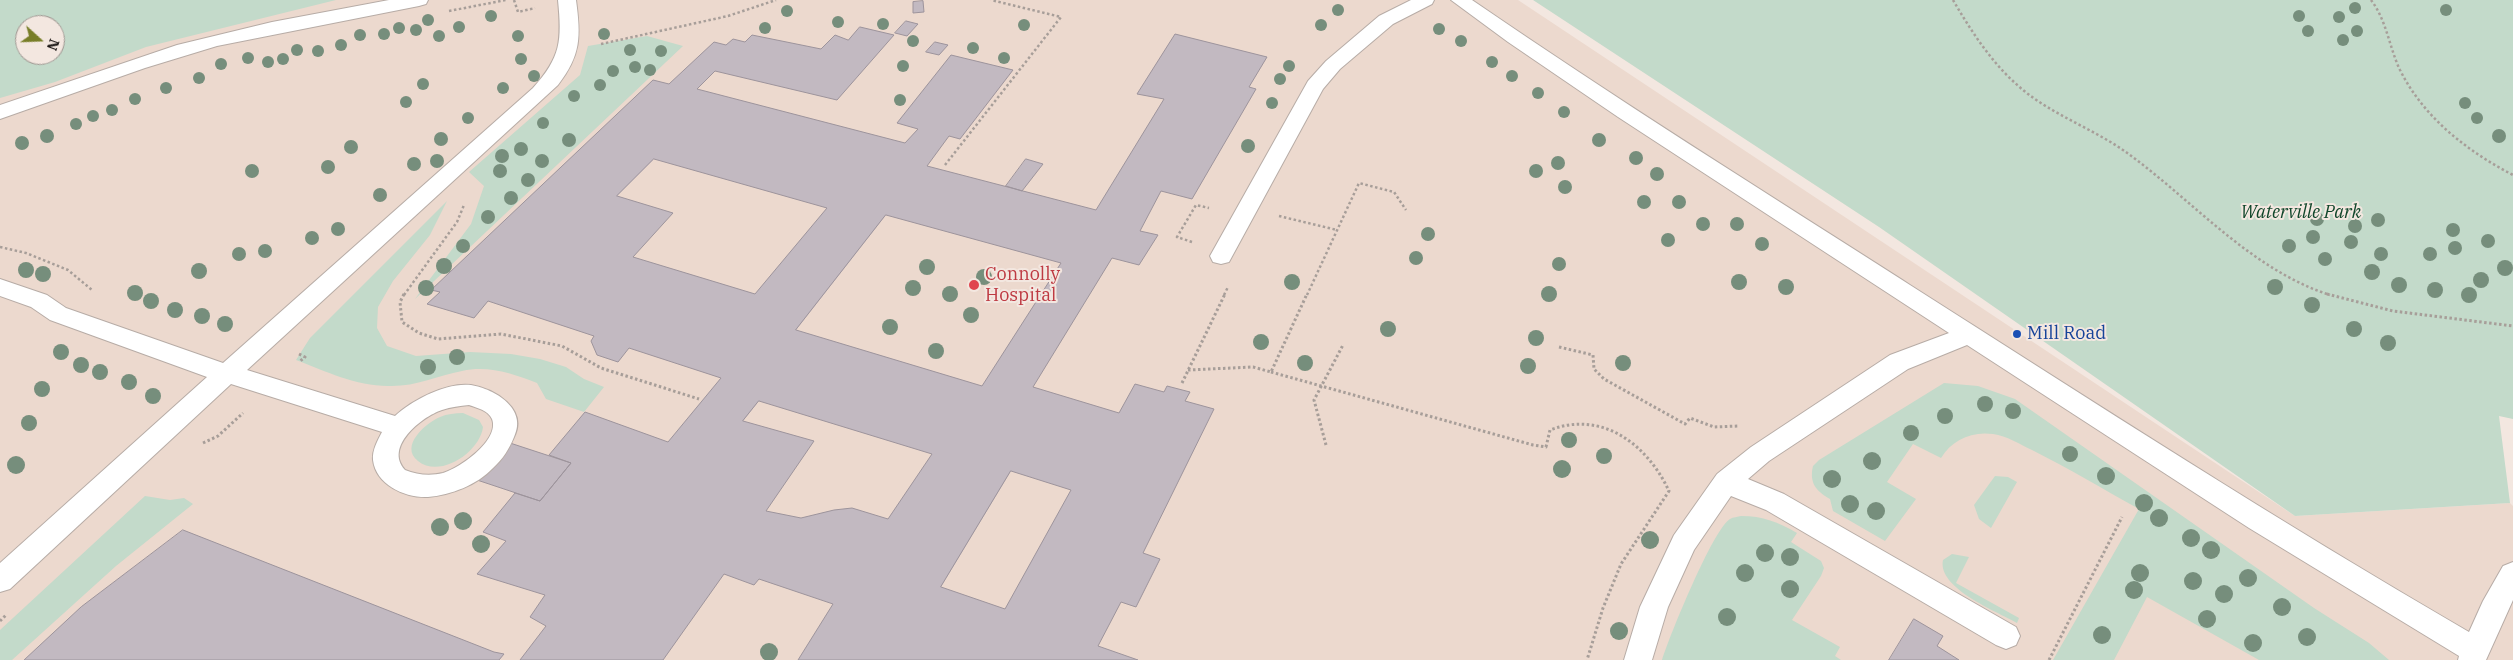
<!DOCTYPE html>
<style>
body{margin:0}
#map{position:relative;width:2513px;height:660px;overflow:hidden;background:#f3e7e0;font-family:"IBM Plex Serif",serif}
canvas{display:block}
.north{position:absolute;left:15px;top:15px;width:50px;height:50px;box-sizing:border-box;background:#f3e7e0;border:1px solid #9e9590;border-radius:50%;rotate:110deg;font-size:14px;font-weight:700;line-height:20px;text-align:center;color:#1e1a18}
.north::after{content:'';display:block;margin:auto;width:18px;height:22px;background:#787e28;clip-path:polygon(50% 0,100% 100%,50% 72%,0 100%)}
</style>
<div id="map">
<canvas width="2513" height="660"></canvas>
<div class="north">N</div>
</div>
<script>
const c = document.querySelector('canvas').getContext('2d');
c.lineJoin = 'round';
function fillPath(path, color) {
  c.fillStyle = color;
  c.fill(path, 'evenodd');
}
function stroke(path, color, width, dash) {
  c.strokeStyle = color;
  c.lineWidth = width;
  c.lineCap = dash ? 'butt' : 'round';
  c.setLineDash(dash || []);
  c.stroke(path);
}
function drawText(font, color, halo, rows, align = 'center') {
  c.font = font + ' "IBM Plex Serif",serif';
  c.lineWidth = 4;
  c.setLineDash([]);
  c.textBaseline = 'middle';
  c.strokeStyle = halo;
  c.fillStyle = color;
  for (const [text, x, y, turn = 0] of rows) {
    c.save();
    c.translate(x, y);
    c.rotate((+turn || 0) * Math.PI / 180);
    c.textAlign = isNaN(turn) ? turn : align;
    if (halo) c.strokeText(text, 0, 0);
    c.fillText(text, 0, 0);
    c.restore();
  }
}
fillPath(new Path2D(`
 M280,0H1518L2295,516L2510,503L2513,506V660H0V67Z`), '#ecd9ce');
fillPath(new Path2D(`
 M0,0H336L146,47L55,82L0,98ZM25,25H55V55H25Z
 M1533,0H2513V419L2499,416L2510,503L2295,516L1879,227Z
 M647,36L683,46L415,299L471,224L484,186L469,172L580,75L588,46Z
 M447,201L430,235L393,281L378,307L377,328L387,346L416,356L470,352L511,354L540,359L566,367L584,379L604,387L584,412L546,399L537,383C513,374 489,365 462,371C437,376 415,387 388,386C356,386 325,371 296,360L310,338Z
 M1944,383L1978,386L2015,399L2314,608L2369,643L2389,660H2259L2147,597L2114,660H2053L2139,509C2103,489 2068,468 2032,450C2019,444 2007,436 1993,434C1971,431 1952,440 1941,458L1913,444L1887,482L1916,499L1885,541L1833,511L1830,499C1816,491 1809,483 1813,466L1819,460Z
 M463,413L479,420L483,427C480,452 440,479 418,461C399,446 426,423 440,417C447,414 455,413 463,413Z
 M1995,476L2008,477L2017,482L1991,528L1979,519L1974,505Z
 M145,496L170,500L184,498L193,504L116,566L12,660H0V630Z
 M1741,516C1763,516 1778,522 1797,533L1791,542L1821,561L1824,568L1821,576L1792,620L1840,647L1835,656L1841,660H1662C1669,637 1713,529 1730,519C1733,517 1738,517 1741,516Z
 M1952,554L1969,557L1956,583L2019,618L2017,623C1996,611 1937,588 1943,560Z`), '#c3daca');
const building = new Path2D(`
 M923,1L924,12L913,13V2Z
 M906,21L918,24L907,36L895,33Z
 M860,27L894,35L837,100L715,71L697,89L905,143L918,129L897,123L951,55L1013,70L960,139L949,136L927,166L1096,210L1164,99L1137,94L1175,34L1267,57L1249,87L1256,89L1192,199L1161,191L1140,231L1158,235L1139,265L1112,258L1033,387L1119,413L1135,384L1164,392L1167,386L1190,392L1185,401L1214,409L1143,553L1160,559L1136,607L1121,602L1098,646L1138,660H798L833,604L759,579L754,585L724,574L663,660H520L546,626L530,617L545,595L477,574L506,541L483,532L515,493L540,501L571,463L549,455L585,412L668,442L721,378L629,348L618,362L597,355L591,341L594,336L488,301L474,318L427,304L440,292L431,290L653,80L669,84L714,42L726,45L733,39L745,42L752,35L821,49L835,35L848,40ZM654,159L827,208L755,294L633,257L673,213L617,196ZM886,215L1061,263L982,386L796,330ZM759,401L932,454L888,519L852,508L834,510L801,518L766,511L814,441L743,421ZM1011,471L1071,490L1005,609L941,587Z
 M935,42L948,45L939,55L926,52Z
 M1026,159L1043,164L1022,191L1006,186Z
 M510,443L571,463L540,501L477,480Z
 M183,530L494,652L504,654L499,660H24L81,607Z
 M1914,619L1943,636L1937,646L1959,660H1889Z`);
fillPath(building, '#c2b9c1');
stroke(building, '#9d949c', 1);
const lane = new Path2D(`
 M389,0H428L426,4L419,6L217,46L145,68L0,119V105L177,45L272,22Z
 M558,0H576C581,37 581,55 558,85L247,370L395,416C412,400 447,382 471,385C495,389 528,409 514,437C509,449 503,459 493,468C477,485 451,495 428,497C405,498 376,485 373,460C372,450 378,440 382,432L231,384L10,589L0,592V563L207,377L50,320L31,307L0,296V279L47,295L66,308L223,363L533,88C561,57 562,41 558,0ZM469,405C477,408 488,410 492,419C500,440 460,468 443,473C431,476 417,475 405,470C384,447 421,417 442,410C451,407 460,406 469,405Z
 M1411,0H1434L1432,4L1393,24L1340,69L1323,89L1229,262L1221,264L1213,262L1210,256L1308,81L1326,61L1379,16Z
 M1451,0H1472C1616,99 1763,191 1910,285C2095,403 2279,522 2469,632L2483,601L2503,566L2513,562V600L2486,660H2458L2459,656L2249,528L1967,345L1908,369L1769,461L1748,479L1784,494L2016,627L2020,636L2016,645L2006,649L1996,645L1766,510L1731,496L1694,550L1668,607L1652,660H1624L1640,607L1674,535L1717,474L1751,447L1890,355L1949,333L1618,117L1508,42Z`);
stroke(lane, '#b7aca6', 2);
stroke(new Path2D(`
 M514,0L518,12L535,8
 M1953,0C1970,29 1989,59 2014,82C2045,112 2088,126 2123,150C2191,198 2249,269 2330,295
 M2371,0C2387,21 2389,47 2400,70C2424,118 2467,151 2513,175
 M449,11L506,0
 M601,44L728,16L776,0
 M945,165L1061,17L991,0
 M1279,216L1337,230
 M1192,242L1177,237L1196,205L1209,208
 M0,247L26,253L68,270L92,290
 M404,295L457,222L464,205
 M1224,295L1228,287
 M1307,295L1359,183L1394,192L1406,210`), '#a79e99', 2.5, [2.5, 2.5]);
stroke(new Path2D(`
 M404,294L400,302L402,322L419,333L438,339L501,334L562,346L601,368L699,399
 M2327,294L2393,311L2513,326
 M1559,347L1593,355L1594,369L1604,379L1685,424L1690,418L1714,427L1738,426
 M299,354L305,357L299,362
 M1188,370L1253,367L1271,372L1307,294
 M1271,372L1533,445L1546,447L1550,430C1602,410 1647,444 1669,491L1621,564L1603,608L1587,660
 M1182,383L1225,294
 M203,443L218,436L243,413
 M1326,445L1314,400L1343,345
 M0,621L7,614
 M2049,660L2122,517`), '#a79e99', 3, [2.5, 2.5]);
fillPath(lane, '#fff');
c.fillStyle = '#768e7c';
for (const [x, y, r] of [
 [2355,8,6],
 [1338,10,6],
 [2446,10,6],
 [787,11,6],
 [491,16,6],
 [2299,16,6],
 [2339,17,6],
 [428,20,6],
 [838,22,6],
 [883,24,6],
 [1024,25,6],
 [1321,25,6],
 [459,27,6],
 [399,28,6],
 [765,28,6],
 [1439,29,6],
 [416,30,6],
 [2308,31,6],
 [2357,31,6],
 [384,34,6],
 [604,34,6],
 [360,35,6],
 [439,36,6],
 [518,36,6],
 [2343,40,6],
 [913,41,6],
 [1461,41,6],
 [341,45,6],
 [973,48,6],
 [297,50,6],
 [630,50,6],
 [318,51,6],
 [661,51,6],
 [248,58,6],
 [1004,58,6],
 [283,59,6],
 [521,59,6],
 [268,62,6],
 [1492,62,6],
 [221,64,6],
 [903,66,6],
 [1289,66,6],
 [635,67,6],
 [650,70,6],
 [613,71,6],
 [534,76,6],
 [1512,76,6],
 [199,78,6],
 [1280,79,6],
 [423,84,6],
 [600,85,6],
 [166,88,6],
 [503,88,6],
 [1538,93,6],
 [574,96,6],
 [135,99,6],
 [900,100,6],
 [406,102,6],
 [1272,103,6],
 [2465,103,6],
 [112,110,6],
 [1564,112,6],
 [93,116,6],
 [468,118,6],
 [2477,118,6],
 [543,123,6],
 [76,124,6],
 [47,136,7],
 [2499,136,7],
 [441,139,7],
 [569,140,7],
 [1599,140,7],
 [22,143,7],
 [1248,146,7],
 [351,147,7],
 [521,149,7],
 [502,156,7],
 [1636,158,7],
 [437,161,7],
 [542,161,7],
 [1558,163,7],
 [414,164,7],
 [328,167,7],
 [252,171,7],
 [500,171,7],
 [1536,171,7],
 [1657,174,7],
 [528,180,7],
 [1565,187,7],
 [380,195,7],
 [511,198,7],
 [1644,202,7],
 [1679,202,7],
 [488,217,7],
 [2317,219,7],
 [2378,220,7],
 [1703,224,7],
 [1737,224,7],
 [2355,226,7],
 [338,229,7],
 [2453,230,7],
 [1428,234,7],
 [2313,237,7],
 [312,238,7],
 [1668,240,7],
 [2488,241,7],
 [2351,242,7],
 [1762,244,7],
 [463,246,7],
 [2289,246,7],
 [2455,248,7],
 [265,251,7],
 [239,254,7],
 [2381,254,7],
 [2430,254,7],
 [1416,258,7],
 [2325,259,7],
 [1559,264,7],
 [444,266,8],
 [927,267,8],
 [2505,268,8],
 [26,270,8],
 [199,271,8],
 [2372,272,8],
 [43,274,8],
 [984,277,8],
 [2481,280,8],
 [1292,282,8],
 [1739,282,8],
 [2399,285,8],
 [1786,287,8],
 [2275,287,8],
 [426,288,8],
 [913,288,8],
 [2435,290,8],
 [135,293,8],
 [950,294,8],
 [1549,294,8],
 [2469,295,8],
 [151,301,8],
 [2312,305,8],
 [175,310,8],
 [971,315,8],
 [202,316,8],
 [225,324,8],
 [890,327,8],
 [1388,329,8],
 [2354,329,8],
 [1536,338,8],
 [1261,342,8],
 [2388,343,8],
 [936,351,8],
 [61,352,8],
 [457,357,8],
 [1305,363,8],
 [1623,363,8],
 [81,365,8],
 [1528,366,8],
 [428,367,8],
 [100,372,8],
 [129,382,8],
 [42,389,8],
 [153,396,8],
 [1985,404,8],
 [2013,411,8],
 [1945,416,8],
 [29,423,8],
 [1911,433,8],
 [1569,440,8],
 [2070,454,8],
 [1604,456,8],
 [1872,461,9],
 [16,465,9],
 [1562,469,9],
 [2106,476,9],
 [1832,479,9],
 [2144,503,9],
 [1850,504,9],
 [1876,511,9],
 [2159,518,9],
 [463,521,9],
 [440,527,9],
 [2191,538,9],
 [1650,540,9],
 [481,544,9],
 [2211,550,9],
 [1765,553,9],
 [1790,557,9],
 [1745,573,9],
 [2140,573,9],
 [2248,578,9],
 [2193,581,9],
 [1790,589,9],
 [2134,590,9],
 [2224,594,9],
 [2282,607,9],
 [1727,617,9],
 [2207,619,9],
 [1619,631,9],
 [2102,635,9],
 [2307,637,9],
 [2253,643,9],
 [769,652,9]
]) {
  c.beginPath();
  c.arc(x, y, r, 0, 2 * Math.PI);
  c.fill();
}
for (const [x, y, r, color] of [
 [974,285,6,"#e0444e"],
 [2017,334,5,"#1a4fb4"]
]) {
  const dot = new Path2D();
  dot.arc(x, y, r, 0, 2 * Math.PI);
  c.fillStyle = color;
  c.fill(dot);
  stroke(dot, '#f3e7e0', 2);
}
drawText('italic 18px', '#10462a', '#f3e7e0', [
 ["Waterville Park",2301,213]
]);
drawText('18px', '#be3a42', '#f3e7e0', [
 ["Connolly",985,275],
 ["Hospital",985,296]
], 'left');
drawText('18px', '#164399', '#f3e7e0', [
 ["Mill Road",2027,334]
], 'left');
</script>
